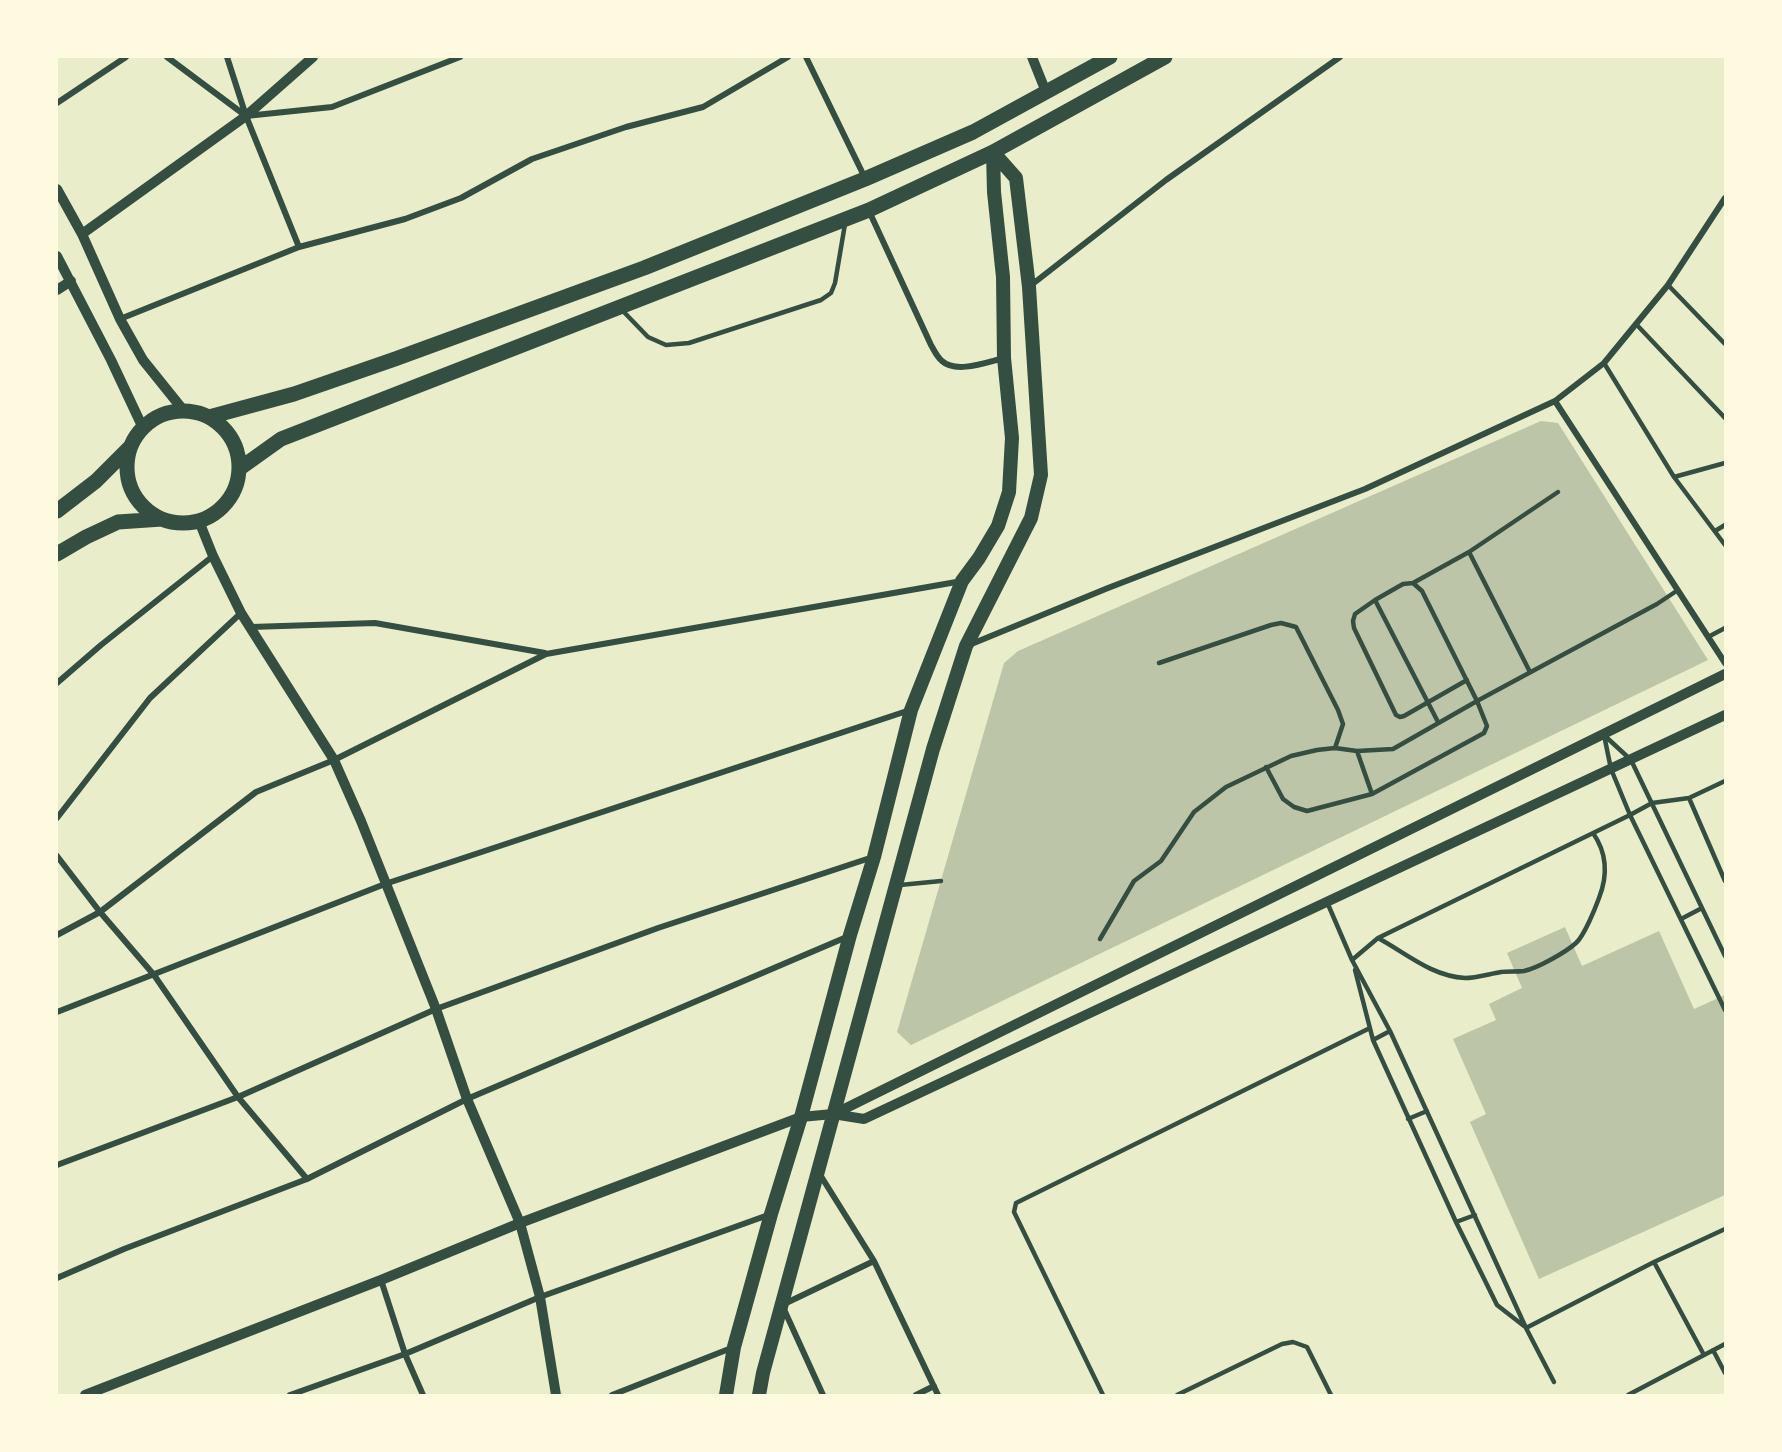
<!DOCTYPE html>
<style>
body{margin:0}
#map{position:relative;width:1782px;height:1452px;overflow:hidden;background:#e9edc9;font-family:Karla,sans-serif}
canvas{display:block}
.frame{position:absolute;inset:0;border:58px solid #fefae0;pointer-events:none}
</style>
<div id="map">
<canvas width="1782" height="1452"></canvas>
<div class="frame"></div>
</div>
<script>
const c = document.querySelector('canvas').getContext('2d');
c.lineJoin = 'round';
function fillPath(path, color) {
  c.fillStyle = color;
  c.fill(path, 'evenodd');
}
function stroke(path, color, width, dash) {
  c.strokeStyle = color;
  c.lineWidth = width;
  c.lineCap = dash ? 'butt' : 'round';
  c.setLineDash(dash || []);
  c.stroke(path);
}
fillPath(new Path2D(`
 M1541,421L1558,423L1708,660L911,1045L897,1032L1004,663L1018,651Z
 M1565,927L1582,966L1659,931L1694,1009L1725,995V1195L1539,1279L1470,1122L1486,1114L1453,1039L1496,1020L1489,1004L1522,988L1507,953Z`), '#bcc5a7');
stroke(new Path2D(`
 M1668,285L1725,344
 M621,309L648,337L666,345L689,343L821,300L831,293L835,283L845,224
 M1636,324L1725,418
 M1604,363L1674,477L1725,463
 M1674,477L1725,545
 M1715,531L1725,525
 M1469,552L1530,672
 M1413,583L1469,552L1558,492
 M1375,600L1438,722
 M1708,637L1725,628
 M1159,663L1271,625L1281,623L1296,627L1338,710L1343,724L1335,748
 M1604,735L1611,769L1630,815L1725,1010
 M1605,736L1631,760L1725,956
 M1357,751L1372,794L1484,733L1487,726L1477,701L1422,591L1413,583L1403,584L1375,600L1355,614L1353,621L1354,628L1396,715L1400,717L1404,716L1467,680
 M1266,767L1283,799L1294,807L1307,811L1372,794
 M1689,798L1725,881
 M900,885L941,881
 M1327,902L1352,960L1390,1031L1526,1328L1554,1382
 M1681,919L1702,908
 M1378,938C1406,953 1431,976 1465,978C1476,978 1489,974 1501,972C1509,971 1516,972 1524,971C1538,968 1566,952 1576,943C1584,936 1595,909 1599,898C1608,875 1607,853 1593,833
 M1100,939L1134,881L1161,861L1194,812L1226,787L1291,756L1317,750L1335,748L1357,751L1393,749L1477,701L1657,604L1678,590
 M1352,960L1378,938L1630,815L1652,803L1689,798L1725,781
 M1355,970L1373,1040L1456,1222L1497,1305L1524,1326
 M1373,1040L1390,1031
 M1408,1119L1427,1111
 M1456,1222L1475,1215
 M1654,1262L1704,1355
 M1526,1328L1654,1262L1725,1229
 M1713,1350L1725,1373
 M1103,1395L1014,1212L1016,1203L1370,1028
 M1177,1395L1282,1344L1293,1342L1307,1347L1331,1395
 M1628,1395L1725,1344`), '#344e41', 4.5);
stroke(new Path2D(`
 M167,57L246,116L332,107L460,57
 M227,57L246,116L299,247
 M806,57L865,178
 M57,103L126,57
 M869,211L931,345C934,350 937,357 942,361C956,374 987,362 1004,358
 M1030,286L1166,180L1340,57
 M120,319L299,247L405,219L461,198L532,159L626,127L703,107L788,57
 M1555,401L1725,663
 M251,627L375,623L545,653
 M969,645L1108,588L1365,489L1555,401L1604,363L1668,285L1725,198
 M57,683L101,645L213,556
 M57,818L150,698L241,613
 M57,856L100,912L154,975L238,1097L307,1179
 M57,935L100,912L256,792L334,760L546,654L962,581
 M57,1012L385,884L910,710
 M57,1165L238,1097L436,1009L658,928L873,857
 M819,1173L874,1261L938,1395
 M57,1278L124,1249L307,1179L467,1099L849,936
 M381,1280L405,1354L423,1395
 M290,1395L405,1354L540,1297L771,1214
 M612,1395L734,1347
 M823,1395L782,1305L874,1261
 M916,1395L934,1386`), '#344e41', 6);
stroke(new Path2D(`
 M1032,57L1046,92
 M57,189L82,234L120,319L143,360L184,411
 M82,234L246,116L313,57
 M57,256L111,360L143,428
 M57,290L71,281
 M199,521L213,556L241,613L334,760L361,821L436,1009L467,1099L520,1223L540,1297L556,1395
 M834,1114L1725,674
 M85,1395L381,1280L520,1223L801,1117L833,1114L864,1119L1725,715`), '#344e41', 10);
stroke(new Path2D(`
 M726,1395L734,1347L771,1214L801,1117L850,935L874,857L911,710L962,581L979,558L998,526L1009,492L1012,438L1004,358L1003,277L994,192L993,152
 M759,1395L763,1373L933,749L966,646L1031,518L1041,475L1029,287L1016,178L993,152`), '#344e41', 14);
stroke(new Path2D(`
 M127 467a56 56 0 1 1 112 0a56 56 0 1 1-112 0Z
 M209,417L294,394L395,359L644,268L865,179L973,132L1110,57
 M239,469L281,439L869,210L993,152L1165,57
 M57,511L96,481L131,446
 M57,554L86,537L118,522L162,519`), '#344e41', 15);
</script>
